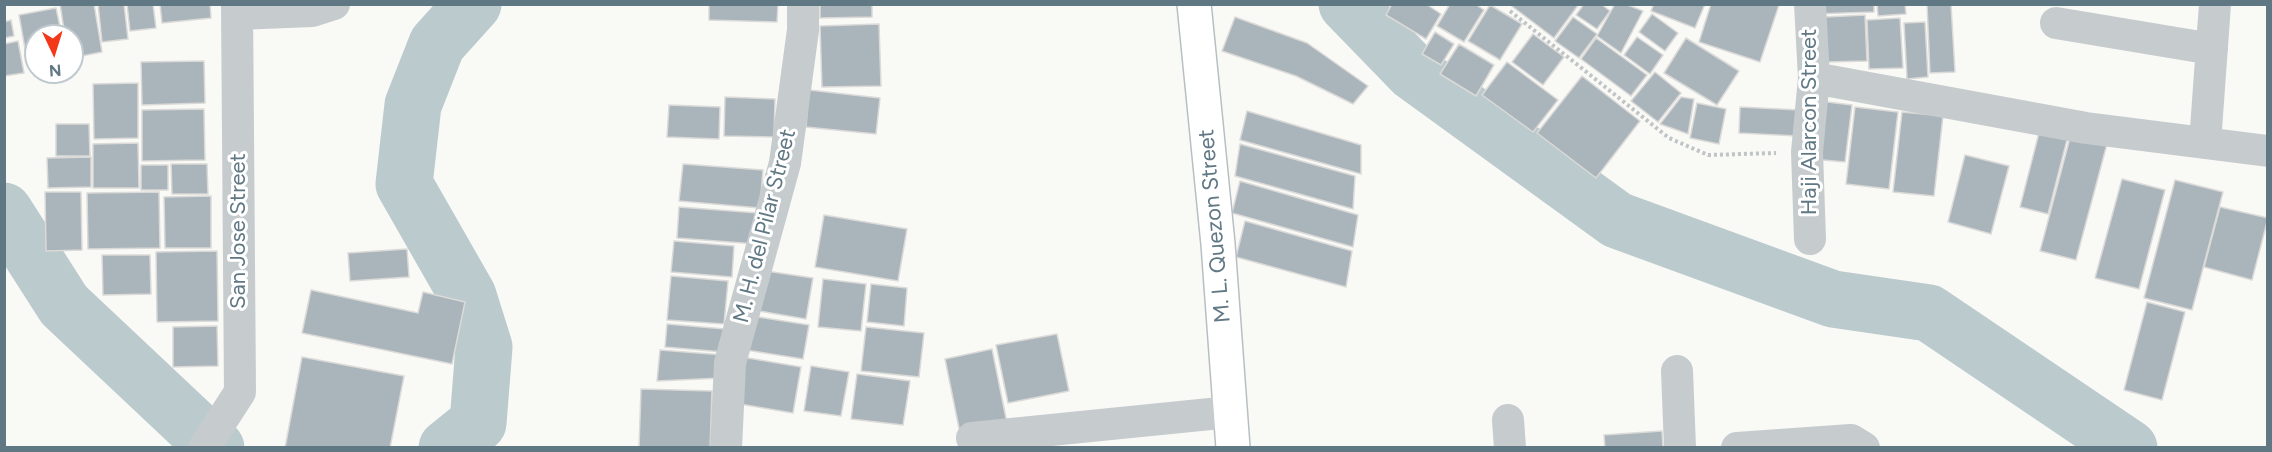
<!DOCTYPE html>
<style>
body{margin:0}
#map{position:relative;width:2272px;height:452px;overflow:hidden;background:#f9f9f6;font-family:Figtree,sans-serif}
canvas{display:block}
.frame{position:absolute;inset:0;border:6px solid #607884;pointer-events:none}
.north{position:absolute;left:24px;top:24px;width:60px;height:60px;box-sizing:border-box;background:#fff;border:2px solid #bfc9ce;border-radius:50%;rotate:176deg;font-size:16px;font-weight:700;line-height:24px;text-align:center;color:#607884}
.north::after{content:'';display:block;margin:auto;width:21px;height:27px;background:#f53719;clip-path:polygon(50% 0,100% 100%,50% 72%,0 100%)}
</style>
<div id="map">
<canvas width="2272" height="452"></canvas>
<div class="frame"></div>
<div class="north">N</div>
</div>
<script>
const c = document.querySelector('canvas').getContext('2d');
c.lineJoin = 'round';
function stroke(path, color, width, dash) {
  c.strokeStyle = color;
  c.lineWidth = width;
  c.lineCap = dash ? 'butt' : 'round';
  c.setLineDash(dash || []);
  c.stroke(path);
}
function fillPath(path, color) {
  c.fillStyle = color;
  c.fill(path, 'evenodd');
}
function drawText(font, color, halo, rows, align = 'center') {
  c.font = font + ' Figtree,sans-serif';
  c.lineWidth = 6;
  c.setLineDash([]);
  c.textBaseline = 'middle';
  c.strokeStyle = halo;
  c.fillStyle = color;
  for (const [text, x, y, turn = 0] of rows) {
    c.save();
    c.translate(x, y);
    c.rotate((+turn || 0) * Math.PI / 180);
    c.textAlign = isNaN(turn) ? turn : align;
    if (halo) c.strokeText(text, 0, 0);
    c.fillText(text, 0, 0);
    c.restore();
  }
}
stroke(new Path2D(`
 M1347,4L1413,72L1617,220L1833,299L1929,313L2129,448
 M4,211L64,305L216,448
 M447,448L478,423L484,347L468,296L404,184L413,105L437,44L473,4`), '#bbcacd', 57);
const building = new Path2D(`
 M60,4H94L102,52L72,58V36H65Z
 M98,4H124L128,39L102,42Z
 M127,4H153L156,28L130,31Z
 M160,4H210L211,18L162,23Z
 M709,4H778L777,22L709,20Z
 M820,4H872V17L820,18Z
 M1392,4H1426L1441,14L1426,39L1386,15Z
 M1450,4H1475L1484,10L1464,42L1437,26Z
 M1509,4H1579L1554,38Z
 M1584,4H1601L1610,11L1597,29L1576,15Z
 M1615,4H1625L1643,11L1621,53L1597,36Z
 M1654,4H1705L1695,28L1651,11Z
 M1711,4L1779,5L1760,62L1699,42Z
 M1813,4H1874V12L1814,14Z
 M1877,4H1905L1906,14L1878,16Z
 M1927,4H1951L1955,72L1930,73Z
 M1490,5L1522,24L1500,60L1468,41Z
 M56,8L62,36H36V59L27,60L19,15Z
 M1652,14L1678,33L1665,51L1639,32Z
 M1865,15L1867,61L1827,62L1825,17Z
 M1235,17L1307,43L1368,86L1353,104L1296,76L1222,51Z
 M1573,17L1597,34L1579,58L1555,41Z
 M1900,18L1903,68L1869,69L1867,20Z
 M11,20L14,36L4,38V22Z
 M1925,22L1928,77L1907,79L1904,23Z
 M879,24L881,86L822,87L820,26Z
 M1435,32L1454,44L1441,65L1422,54Z
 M1533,34L1564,57L1543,85L1512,62Z
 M1637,37L1663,55L1650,74L1624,55Z
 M1596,38L1647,75L1631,96L1581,59Z
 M1686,38L1739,71L1717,105L1664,73Z
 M18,41L24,73L4,76V44Z
 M1459,44L1494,65L1476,96L1440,74Z
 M204,61L205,103L142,105L141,62Z
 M1507,62L1558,100L1533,132L1482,95Z
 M1655,72L1681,93L1658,122L1631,101Z
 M1582,76L1640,121L1596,178L1537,133Z
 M138,83V138L94,139L93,84Z
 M809,90L880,98L876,134L806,127Z
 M725,97L775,99L774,137L724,136Z
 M1681,97L1694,99L1688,134L1660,124Z
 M1819,101L1852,105L1845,162L1812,159Z
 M1697,103L1726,109L1719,144L1690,138Z
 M669,105L720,107L719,139L667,137Z
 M1740,107L1799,110L1798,136L1739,133Z
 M1855,107L1898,112L1889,189L1846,184Z
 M204,109L205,160L142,161V110Z
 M1247,111L1361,145V174L1240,140Z
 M1902,112L1943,116L1934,196L1893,192Z
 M56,124H89L90,156H56Z
 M2041,125L2069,132L2048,214L2020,207Z
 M2071,134L2107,144L2076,260L2040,251Z
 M138,143L139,188H93V144Z
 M1240,144L1355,176L1353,209L1235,176Z
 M1965,155L2009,166L1991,234L1948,222Z
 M91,157V187L48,188L47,158Z
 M171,164H207L208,194H172Z
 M683,164L763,170L760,208L679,201Z
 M141,165H168V190H141Z
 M2122,179L2165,190L2139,289L2095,278Z
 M2175,180L2223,192L2192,310L2144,298Z
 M1240,181L1358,215L1353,247L1232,213Z
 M45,192H81L82,250L46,251Z
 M159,192L160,248L88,249L87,193Z
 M211,196V248H165L164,197Z
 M679,207L758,213L756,244L677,238Z
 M2220,207L2268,218L2252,280L2204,267Z
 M824,215L907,229L898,281L815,267Z
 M1245,221L1352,251L1346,287L1236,257Z
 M674,241L734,246L732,277L671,272Z
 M407,249L409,277L350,281L348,253Z
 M217,251L218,321L157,322L156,252Z
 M102,255H150L151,294L103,295Z
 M766,271L813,278L806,319L759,311Z
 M671,276L728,281L724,324L667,320Z
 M823,279L866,284L861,331L818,327Z
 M871,284L907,288L904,326L867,322Z
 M311,290L418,313L423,292L465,302L452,364L302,333Z
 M2147,302L2185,312L2162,400L2124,390Z
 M752,316L809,325L803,359L746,350Z
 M667,324L725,329L723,352L665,347Z
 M217,326L218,366L173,367V327Z
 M866,327L924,333L919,377L861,371Z
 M1057,334L1069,391L1008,403L996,345Z
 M992,349L1008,428L961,438L945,359Z
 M660,350L723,355L721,378L657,381Z
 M302,357L404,376L390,448H285Z
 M742,357L801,367L793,413L734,403Z
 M811,366L849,372L841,416L804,411Z
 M857,374L910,381L903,425L851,419Z
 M641,389L712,391L710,448H639Z
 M1662,431L1663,448H1605L1604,435Z`);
fillPath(building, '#aab5bb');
stroke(building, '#dbdad8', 1.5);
const secondary = new Path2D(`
 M1194,4L1218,244L1233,448`);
stroke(secondary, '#b7bfc3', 36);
stroke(new Path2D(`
 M1510,11L1669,138L1708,155L1776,153`), '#c1c4c6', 4, [3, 3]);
stroke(new Path2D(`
 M237,14L312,11L334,4
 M2056,23L2212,49
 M1814,78L2086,128L2268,151
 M2205,143L2215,4
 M1810,239L1807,152L1814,78L1810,4
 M1677,371L1680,448
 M1508,420L1510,448
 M972,438L1230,412
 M204,448L240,392L237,4
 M726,448L730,363L785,163L803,30V4
 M1737,448L1851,440L1864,448`), '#c6cbce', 32);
stroke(secondary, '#fff', 33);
drawText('22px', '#607884', '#fff', [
 ["Haji Alarcon Street",1810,122,-90],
 ["M. H. del Pilar Street",765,226,-76],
 ["M. L. Quezon Street",1215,226,-95],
 ["San Jose Street",239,231,-90]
]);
</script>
